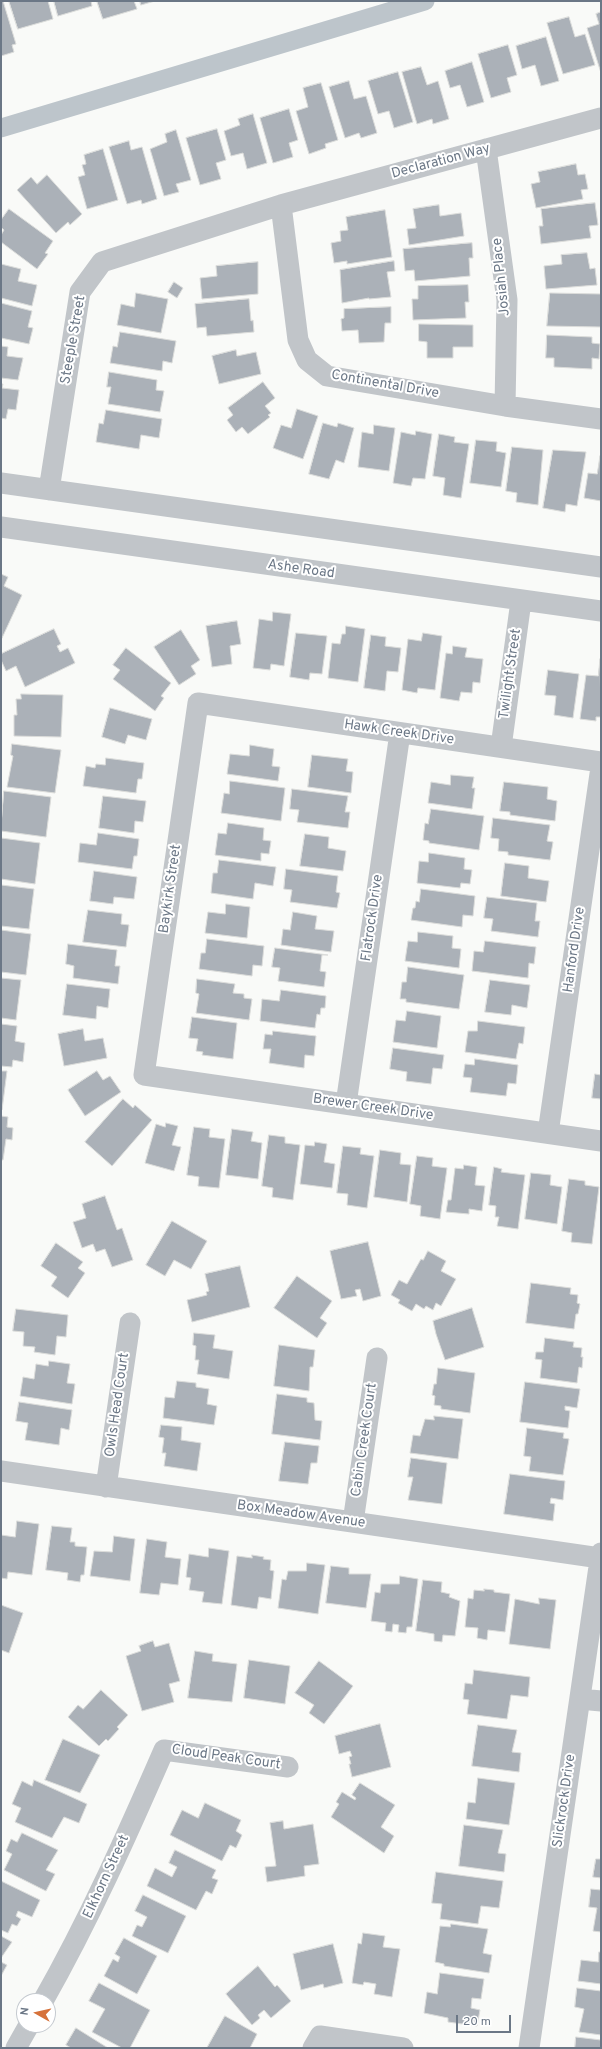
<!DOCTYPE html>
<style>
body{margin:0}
#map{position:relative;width:602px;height:2049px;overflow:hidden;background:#f9faf8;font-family:Overpass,sans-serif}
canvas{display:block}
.frame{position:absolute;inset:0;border:2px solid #6b7786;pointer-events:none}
.north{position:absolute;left:16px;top:1993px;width:40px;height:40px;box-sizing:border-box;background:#fff;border:1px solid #c4c9cf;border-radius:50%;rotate:278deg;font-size:11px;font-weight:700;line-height:16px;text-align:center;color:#6b7786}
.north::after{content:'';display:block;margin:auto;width:14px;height:18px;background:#d6723b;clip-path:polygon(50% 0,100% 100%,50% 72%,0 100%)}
.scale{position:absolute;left:456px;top:2015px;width:55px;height:18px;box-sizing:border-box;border:2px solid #6b7786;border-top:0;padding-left:5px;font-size:12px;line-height:14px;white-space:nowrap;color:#6b7786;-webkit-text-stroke:3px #fff;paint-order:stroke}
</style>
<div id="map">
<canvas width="602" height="2049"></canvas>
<div class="frame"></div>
<div class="north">N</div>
<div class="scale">20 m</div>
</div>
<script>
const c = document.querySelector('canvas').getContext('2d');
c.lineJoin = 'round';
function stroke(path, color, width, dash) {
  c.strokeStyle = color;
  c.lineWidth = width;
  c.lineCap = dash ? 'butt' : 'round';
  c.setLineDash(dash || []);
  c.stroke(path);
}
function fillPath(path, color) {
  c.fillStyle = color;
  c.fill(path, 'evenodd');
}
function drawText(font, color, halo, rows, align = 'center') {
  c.font = font + ' Overpass,sans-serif';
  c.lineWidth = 4;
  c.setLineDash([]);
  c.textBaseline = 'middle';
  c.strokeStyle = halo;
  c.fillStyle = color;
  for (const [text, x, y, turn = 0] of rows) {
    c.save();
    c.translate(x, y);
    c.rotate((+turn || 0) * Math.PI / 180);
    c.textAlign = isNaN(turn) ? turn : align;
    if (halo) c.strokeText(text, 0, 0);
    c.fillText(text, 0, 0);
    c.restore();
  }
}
stroke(new Path2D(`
 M1,128L425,1`), '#bdc5cb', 19);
const building = new Path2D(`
 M1,1H3L16,44L12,45L14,52L1,56Z
 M9,1H48L53,19L18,29Z
 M54,1H91L92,6L58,16Z
 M97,1H134L137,9L103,19Z
 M140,1H155L141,5Z
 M601,12V73L587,28L599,24L596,14Z
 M569,17L575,37L585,34L595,65L563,74L547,23Z
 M546,37L559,81L541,86L535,65L522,69L516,46Z
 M508,45L517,75L507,78L511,92L491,98L478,54Z
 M472,62L484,102L467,107L460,85L450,88L445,71Z
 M421,67L427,85L438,81L449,119L433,124L432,119L417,124L402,72Z
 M398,72L413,122L394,128L389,111L378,114L368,81Z
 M349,81L354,99L366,96L377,133L361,138L359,133L345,138L329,87Z
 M321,83L338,140L325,144L326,148L309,154L296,111L308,107L303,88Z
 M289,109L298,140L289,143L293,157L273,163L260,118Z
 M253,114L267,163L247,169L243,153L231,156L224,131L240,125L238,119Z
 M217,129L226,160L216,163L221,179L200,185L186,138Z
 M176,130L191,180L176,184L179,192L164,196L150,149L167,142L165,134Z
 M129,141L131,150L142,147L157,199L142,204L141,200L127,204L109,147Z
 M103,149L118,200L87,209L78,177L85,175L82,165L86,164L84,155Z
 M576,164L578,175L585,174L588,189L581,190L583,199L536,208L531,184L540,182L538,172Z
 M47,175L82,214L70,225L68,222L56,233L17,190L31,177L37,184Z
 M595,203L598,225L589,226L591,238L541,244L539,226H543L541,209Z
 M439,205L440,216L461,213L464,236L409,245L407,229L416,228L413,209Z
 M9,209L53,241L45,253L48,254L37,269L1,242V235L4,230L1,227V220Z
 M385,210L392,257L347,264V261L334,263L331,243L341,241L340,231L348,230L346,217Z
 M472,243L473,258H469L470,276L415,281L414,270L405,271L403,249Z
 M587,253L590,269L595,268L597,285L546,289L544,266L562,264L561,255Z
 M394,261L395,271L387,272L391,297L369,299V298L342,303L340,270Z
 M258,262V294L202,299L200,278L217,276L216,266Z
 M1,264L21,269L18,281L37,285L32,306L1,298Z
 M174,282L183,288L177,298L168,292Z
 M468,285L469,302H465L466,318L413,320L412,299H418V286Z
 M136,293L168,299L161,333L117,325L121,304L134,307Z
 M550,293L601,294V327L547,326Z
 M249,299L251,321L253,320L254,332L207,336L206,327L197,328L195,304Z
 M1,303L32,311L28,327L33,328L29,344L1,338Z
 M391,307V323H385L384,342L359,343L358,330L342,331L341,319L344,318V309Z
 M419,324L473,325V347H453V358H427V342L419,341Z
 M120,332L176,341L172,363L163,361L162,371L110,363L113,346L117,347Z
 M547,335L592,337V343L600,344L599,359L592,358V369L554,367V358H546Z
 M1,346L8,347L7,356L23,358L18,380L1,378Z
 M236,350L237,356L256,352L261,374L219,384L212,356Z
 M109,372L157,380L156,390L164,391L160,412L108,404L111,387H107Z
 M263,382L275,398L265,406L271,413L268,415L270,417L248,434L242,427L236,432L227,420L233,415L228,408Z
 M1,384H3L2,388L19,390L16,410L8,409L6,419L1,418Z
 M297,409L318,416L303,459L273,448L281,425L291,428Z
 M106,410L162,419L159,438L141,435L139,449L96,442L99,423L103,424Z
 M323,423L337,427L338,423L354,428L344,463L336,460L329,479L309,474Z
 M374,425L395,428L389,471L358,467L362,432L373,434Z
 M416,431L432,434L425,479L413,478L411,486L393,483L401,432L415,435Z
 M439,434L455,437L454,442L469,444L461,498L443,495L445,478L433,476Z
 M476,440L497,442L496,451L506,453L501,487L470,483Z
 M512,447L543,450L538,505L516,502L517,493L506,491Z
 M553,450L586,452L577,506L566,504L565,512L543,508Z
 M600,456L601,501L584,498L588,473L597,474Z
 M1,574L8,577L4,586L22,595L2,638Z
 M273,612L291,614L284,666L271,664L270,670L253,668L259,619L272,621Z
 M237,621L241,644L230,646L232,664L212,667L206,626Z
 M346,626L365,629L358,682L328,678L332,643L340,644L342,634H345Z
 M54,629L61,644L57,646L60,652L68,648L75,663L25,687L16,666L6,671L1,660V654Z
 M181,630L200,660L191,666L196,674L179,685L154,647Z
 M296,633L327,636L322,674L310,673L309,680L290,677Z
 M423,633L442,636L435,690L418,688L417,693L402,690L408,639L421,641Z
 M371,635L386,637L385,646L401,648L398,672L387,671L385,691L364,688Z
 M453,646L467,648L465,657L483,659L480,683L473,682L472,693L461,692L459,701L440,698L446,653L452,654Z
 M126,648L171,683L161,696L164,698L155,711L113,679L120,670L113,665Z
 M600,659L601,717H596V721L580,719L586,675L598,676Z
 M548,670L579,674L573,718L554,715L556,696L545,695Z
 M21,694L63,695L61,737L14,736V715H17L16,699H21Z
 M110,708L152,719L146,740L128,735L125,744L102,737Z
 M12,744L61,750L55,793L7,787L13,756L11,755Z
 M250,745L274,749L272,766L280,767L278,781L227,774L230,754L249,756Z
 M312,755L348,759L346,771L353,772L351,793L308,787Z
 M106,758L144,763L142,779H138L136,793L83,786L86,766L95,768L96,764L105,765Z
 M451,775L474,777L472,788H475L472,809L428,803L431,782L450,785Z
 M230,781L285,788L281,821L221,813L224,793L229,794Z
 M504,782L548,787L547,799L557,801L555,821L510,815V812L500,811Z
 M292,789L348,796L345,812H350L348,828L297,822L299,810L290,809Z
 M4,791L51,797L46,837L1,831Z
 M103,796L146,801L143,822L135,821L134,833L99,828Z
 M431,809L484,816L479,850L429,843V841L423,840L425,823L428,824Z
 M493,818L550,825L547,841L553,842L550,860L508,855V852L498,851L499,839L491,838Z
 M228,823L264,828L263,840L271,841L269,854L261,853V861L215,855L218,833L226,834Z
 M98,833L139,839L137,856H134L132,869L78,862L80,843L96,845Z
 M305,834L329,837L328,848L346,851L343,871L300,866Z
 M1,838L40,843L35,884L1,879Z
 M429,853L465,858L464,869L472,870L470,884L461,883L460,888L417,883L419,861L428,862Z
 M219,860L276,867L273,886L255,883L253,899L211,893L213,873H217Z
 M505,863L529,866L528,878L549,881L546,902L501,896Z
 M286,869L338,876L336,892L340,893L337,908L290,902L292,890L284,889Z
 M94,871L137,877L134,899L114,897L113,904L90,901Z
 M1,885L34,889L29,929L1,926Z
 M421,889L475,896L473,916L463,915L462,927L411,920L413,908H415L416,901L419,902Z
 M487,897L537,903L535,921H540L538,937L491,931L493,919L484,918Z
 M226,904L250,907L247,938L205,933L208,912L225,914Z
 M88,910L122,914L121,924L129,925L126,947L83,942Z
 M293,912L317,916L315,929L334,931L331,952L281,945L283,929L290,930Z
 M1,930L31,934L26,975L1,972Z
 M418,932L453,936L452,948L461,949L459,968L405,961L408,941L417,942Z
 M207,939L264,946L262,966L253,965L252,976L199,969L201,953H205Z
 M485,941L536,947L534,964L529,963L528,978L472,971L474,951L483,952Z
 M68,944L117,950L115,966H120L118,984L73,978L74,966L66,964Z
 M275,948L328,955H322L320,971L326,972L324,987L278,981L280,968L272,967Z
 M408,967L464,975L459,1009L406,1002V999H400L402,982H406Z
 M1,978L21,980L16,1020L1,1018Z
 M197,979L235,984L233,993L244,994V998L252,999L249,1020L196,1013L199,994L196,993Z
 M490,980L530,985L527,1008L512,1005L511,1015L485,1012Z
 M67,984L110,989L108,1008L97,1006L96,1019L63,1015Z
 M281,990L326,996L325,1008H321L320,1015L317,1014L315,1028L260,1021L262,999L279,1001Z
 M407,1011L441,1016L437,1048L393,1042L396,1020L405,1021Z
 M192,1017L237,1023L233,1059L202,1055L203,1052L196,1051L198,1039L189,1038Z
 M478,1021L525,1027L523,1044L519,1043L516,1059L465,1052L468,1031H477Z
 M1,1024L17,1026L15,1041L25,1043L23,1062L13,1060L12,1067L1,1066Z
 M83,1029L85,1041L103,1038L107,1058L64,1066L58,1034Z
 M273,1031L316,1036L314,1056L305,1055L304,1068L269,1063L271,1049H263L265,1034L272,1035Z
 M393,1048L444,1055L442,1069L433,1068L431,1084L406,1081L407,1072L390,1069Z
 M475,1059L518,1065L516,1084L508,1083L506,1096L470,1092L472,1078L463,1077L465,1064L474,1065Z
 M1,1071H7L2,1110H1Z
 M97,1071L103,1080L110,1076L121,1092L85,1116L68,1090Z
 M595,1074L601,1075V1099L592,1098Z
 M123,1099L133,1108L135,1105L152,1120L112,1166L85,1142Z
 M1,1116L8,1117L7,1127L13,1128L12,1140L6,1139L3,1160H1Z
 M166,1123L178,1126L172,1145L181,1147L174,1171L145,1163L156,1124L165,1127Z
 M194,1127L210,1129L209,1137L225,1139L219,1188L198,1186L199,1177L187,1175Z
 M232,1129L253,1132L251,1141L262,1143L258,1179L226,1175Z
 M269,1135L285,1137V1143L300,1145L293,1200L272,1197L273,1188L262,1186Z
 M315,1142L327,1144L324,1162L335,1164L332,1188L300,1184L305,1145L314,1146Z
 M343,1146L361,1148L360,1154L374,1156L367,1208L347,1205L348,1194L337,1193Z
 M380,1150L401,1153L400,1164L411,1165L407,1202L374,1197Z
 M417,1156L433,1158L432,1166L447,1168L440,1219L420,1216L421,1206L410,1204Z
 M464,1165L477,1167L475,1185L485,1186L482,1211L469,1209V1214L446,1212L448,1200H451L455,1168L463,1169Z
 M494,1167L502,1169L501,1172L525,1175L518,1229L497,1226L499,1217H495L496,1206L489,1205Z
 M531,1173L551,1175L550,1185L562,1187L557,1224L525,1219Z
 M569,1179L585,1181V1185L599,1187L592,1244L571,1242L572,1233L562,1231Z
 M105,1196L117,1230L122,1228L133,1260L112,1267L105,1249L96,1252L93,1244L82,1248L73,1222L86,1218L82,1204Z
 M172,1221L207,1241L191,1269L174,1260L165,1276L146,1265Z
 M368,1242L381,1296L363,1301L360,1289L355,1290L357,1296L341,1299L330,1251Z
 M56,1243L83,1262L78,1268L85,1273L68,1298L51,1286L57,1277L41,1266Z
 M428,1251L446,1261L441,1271L456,1279L441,1306L436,1303L433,1310L426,1306L424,1309L416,1304L412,1311L398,1303L400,1300L391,1295L399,1280L407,1284L421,1259L423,1260Z
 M240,1266L250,1307L192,1322L187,1300L207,1295L206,1292L209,1291L205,1274Z
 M297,1276L332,1301L320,1318L327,1323L317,1338L274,1308Z
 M531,1283L571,1288L570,1294L578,1295L577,1303L580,1304L578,1314H576L574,1329L526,1323Z
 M472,1308L484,1347L445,1360L436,1334L433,1321Z
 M16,1309L68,1315L66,1337L57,1336L55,1355L34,1352L35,1347L23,1346L24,1332L13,1331Z
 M194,1333L215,1335L213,1348L233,1351L229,1379L197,1374L199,1360H195L196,1346L193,1345Z
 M545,1338L574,1342L573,1347L582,1348L581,1357H583L582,1368L579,1367L577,1383L540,1378L542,1360L535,1359L536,1352H543Z
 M279,1345L315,1350L313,1367H310L309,1391L274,1386Z
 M49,1361L70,1364L67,1383L75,1384L72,1404L20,1396L23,1377L34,1379L36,1364L48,1366Z
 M438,1368L475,1373L470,1413L441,1409V1406L434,1405L435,1396L432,1395L434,1384H436Z
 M177,1381L196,1383V1387L209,1389L207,1404L217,1406L214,1425L163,1418L165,1397L174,1398Z
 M525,1382L580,1389L577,1408L565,1406V1410L570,1411L568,1428L520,1422Z
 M277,1394L307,1398V1402L314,1403L315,1420L322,1421L320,1440L272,1434Z
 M19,1402L72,1410L69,1430L61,1428L59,1445L25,1440L28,1423L16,1421Z
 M434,1416L463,1419L458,1459L410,1453L413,1435L420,1436L425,1419L434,1420Z
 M161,1425L182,1427L181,1440L201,1443L197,1471L164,1466L166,1453H162L164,1438L159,1437Z
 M527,1428L564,1433L563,1438L569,1439L563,1475L529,1471L531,1457L524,1456Z
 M285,1442L319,1446L317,1463H311L308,1484L279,1481Z
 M411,1458L447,1463L442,1504L408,1500L413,1477H408Z
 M510,1474L565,1481L563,1500L551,1498L550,1503L555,1504L553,1521L504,1514Z
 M17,1521L39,1524L32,1575L8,1572L7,1579L1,1578V1535L15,1537Z
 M52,1526L72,1528L70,1542H75V1546L87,1547L84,1575H81L80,1582L67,1580L68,1573L46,1570Z
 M114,1536L135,1539L130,1581L90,1576L94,1551L112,1552Z
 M147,1539L167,1542L165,1557L181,1559L178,1585L161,1583L159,1595L140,1593Z
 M209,1548L229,1551L222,1604L202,1602L204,1592L189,1590L191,1578L186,1577L189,1554L208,1557Z
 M252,1555L264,1557L263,1559L271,1560L270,1570L274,1571L271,1599L259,1597L257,1609L231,1605L237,1556L252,1558Z
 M307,1563L325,1565L318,1614L278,1608L282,1579L286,1580L288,1571H306Z
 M331,1566L349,1568V1574H371L366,1608L326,1603Z
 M400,1576L418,1579L412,1627H407L406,1633L398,1632L399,1625L393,1624L392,1632L385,1631L386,1623L371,1621L375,1592L380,1593L381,1584H399Z
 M423,1580L442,1582L441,1592L450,1594L449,1597L460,1601L455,1636L443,1635L442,1642L434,1641V1634L416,1631Z
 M484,1589L494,1590V1592L510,1594L505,1632L488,1630L487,1640L477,1638L478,1628L465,1627L468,1598L473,1599L474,1590L484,1591Z
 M539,1598L556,1600L550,1649L509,1644L515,1599L539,1604Z
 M1,1605L23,1613L9,1653L1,1650Z
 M153,1641L155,1647L169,1643L180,1681L169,1684L174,1702L142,1711L126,1656L141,1651L139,1646Z
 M195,1651L213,1654L212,1661L237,1664L232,1702L188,1698Z
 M249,1660L290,1666L285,1704L244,1698Z
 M319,1661L353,1686L324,1724L309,1713L314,1705L295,1693Z
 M474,1670L530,1677L528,1697L511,1695L507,1719L467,1714L469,1700L463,1699L465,1683L472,1684Z
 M101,1690L128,1715L117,1727L119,1729L108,1741L106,1739L99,1746L68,1717L78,1705L83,1709Z
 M380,1724L391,1767L352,1777L349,1764H351L349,1757L352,1756L350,1751L339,1754L335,1736Z
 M478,1725L517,1730L512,1752L521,1753L519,1772L472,1766Z
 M63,1739L100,1755L80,1793L45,1780Z
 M478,1778L515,1783L509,1825L466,1819L468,1802L475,1803Z
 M34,1780L87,1804L79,1823L64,1817L52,1838L15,1822L21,1808L12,1804L22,1781L32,1786Z
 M360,1783L395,1805L381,1827L394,1836L384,1853L331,1817L339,1804L336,1802L342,1792L355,1800L356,1798L352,1795Z
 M205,1803L241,1820L236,1831L242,1835L236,1848L230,1845L222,1861L170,1835L182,1810L198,1818Z
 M283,1821L284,1829L313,1824L319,1864L304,1866L305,1876L267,1882L265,1867L276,1866L270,1823Z
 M464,1825L503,1830L498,1853L506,1854L504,1872L459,1866Z
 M22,1833L58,1850L46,1870L55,1874L46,1891L4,1870L12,1854L6,1851L11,1839L17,1842Z
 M175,1850L216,1870L212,1878L218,1880L212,1894L206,1891L196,1910L147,1886L155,1868L172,1877L177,1867L169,1863Z
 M596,1859H601V1878L593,1877Z
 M436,1872L503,1881L499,1908L481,1906L478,1924L440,1919L442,1904L432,1903Z
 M1,1881L40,1900L32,1917L18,1911L16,1916L21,1919L17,1926L12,1924L8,1933L1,1930Z
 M591,1889L601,1890V1932L593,1931L597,1908L589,1907Z
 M143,1895L186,1916L168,1953L132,1936L137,1925L142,1927L147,1917L135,1911Z
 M451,1924L488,1929L483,1953L492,1955L489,1973L444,1966V1964L435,1962L440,1926L450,1927Z
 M363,1933L385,1936L383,1947L400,1949L392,1997L374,1994L376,1984L364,1982L363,1985L352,1983L358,1943L361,1944Z
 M1,1936L12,1942L1,1958Z
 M124,1938L157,1956L137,1994L104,1976L113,1959L118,1962L120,1957L115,1954Z
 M333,1944L343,1983L324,1988L323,1984L301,1990L293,1954Z
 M599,1952H601V1984L578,1981L581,1960L598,1962Z
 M1,1962L7,1965L1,1976Z
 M258,1966L275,1987L277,1985L291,2001L271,2018L264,2010L258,2015L260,2018L252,2025L226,1994Z
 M440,1973L484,1979L481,1999L472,1998L471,2008L480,2010L477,2026L448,2022V2018L424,2013L427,1992L437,1994Z
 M99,1983L150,2010L130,2048H122L92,2032L105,2009L89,2001Z
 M577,1988L601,1991V2035L579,2032L584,2009L575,2007Z
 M225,2016L257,2034L250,2048H207Z
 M76,2028L108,2048H71L66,2045Z
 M576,2037L601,2040V2048H575Z`);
fillPath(building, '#abb1b8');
stroke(building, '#dbdcda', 1);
stroke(new Path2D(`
 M486,149L507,300L505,406
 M281,205L298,340L307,360L327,376L505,406L601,419
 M1,483L601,567
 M49,490L80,292L102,262L281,205L601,118
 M1,527L601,611
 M501,747L521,601
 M601,762L198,703L144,1075L601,1141
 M346,1104L400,733
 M548,1133L601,767
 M1,1471L600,1558
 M106,1487L130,1323
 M353,1522L377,1358
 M580,1699L601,1701
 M43,2001C89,1920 127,1835 164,1750L288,1767
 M16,2048L29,2025
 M313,2048L320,2036L403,2048
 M529,2048L601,1553`), '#c1c5c9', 21);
drawText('14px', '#6b7786', '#fff', [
 ["Declaration Way",441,162,-15],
 ["Josiah Place",502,277,-96],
 ["Steeple Street",74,340,-80],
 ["Continental Drive",385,385,10],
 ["Ashe Road",301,570,8],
 ["Twilight Street",511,674,-82],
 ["Hawk Creek Drive",399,733,8],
 ["Baykirk Street",171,889,-82],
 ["Flatrock Drive",373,918,-82],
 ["Hanford Drive",575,950,-82],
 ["Brewer Creek Drive",373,1108,8],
 ["Owls Head Court",118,1405,-82],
 ["Cabin Creek Court",365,1440,-82],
 ["Box Meadow Avenue",301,1515,8],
 ["Cloud Peak Court",226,1758,8],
 ["Slickrock Drive",565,1801,-82],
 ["Elkhorn Street",107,1877,-65]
]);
</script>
